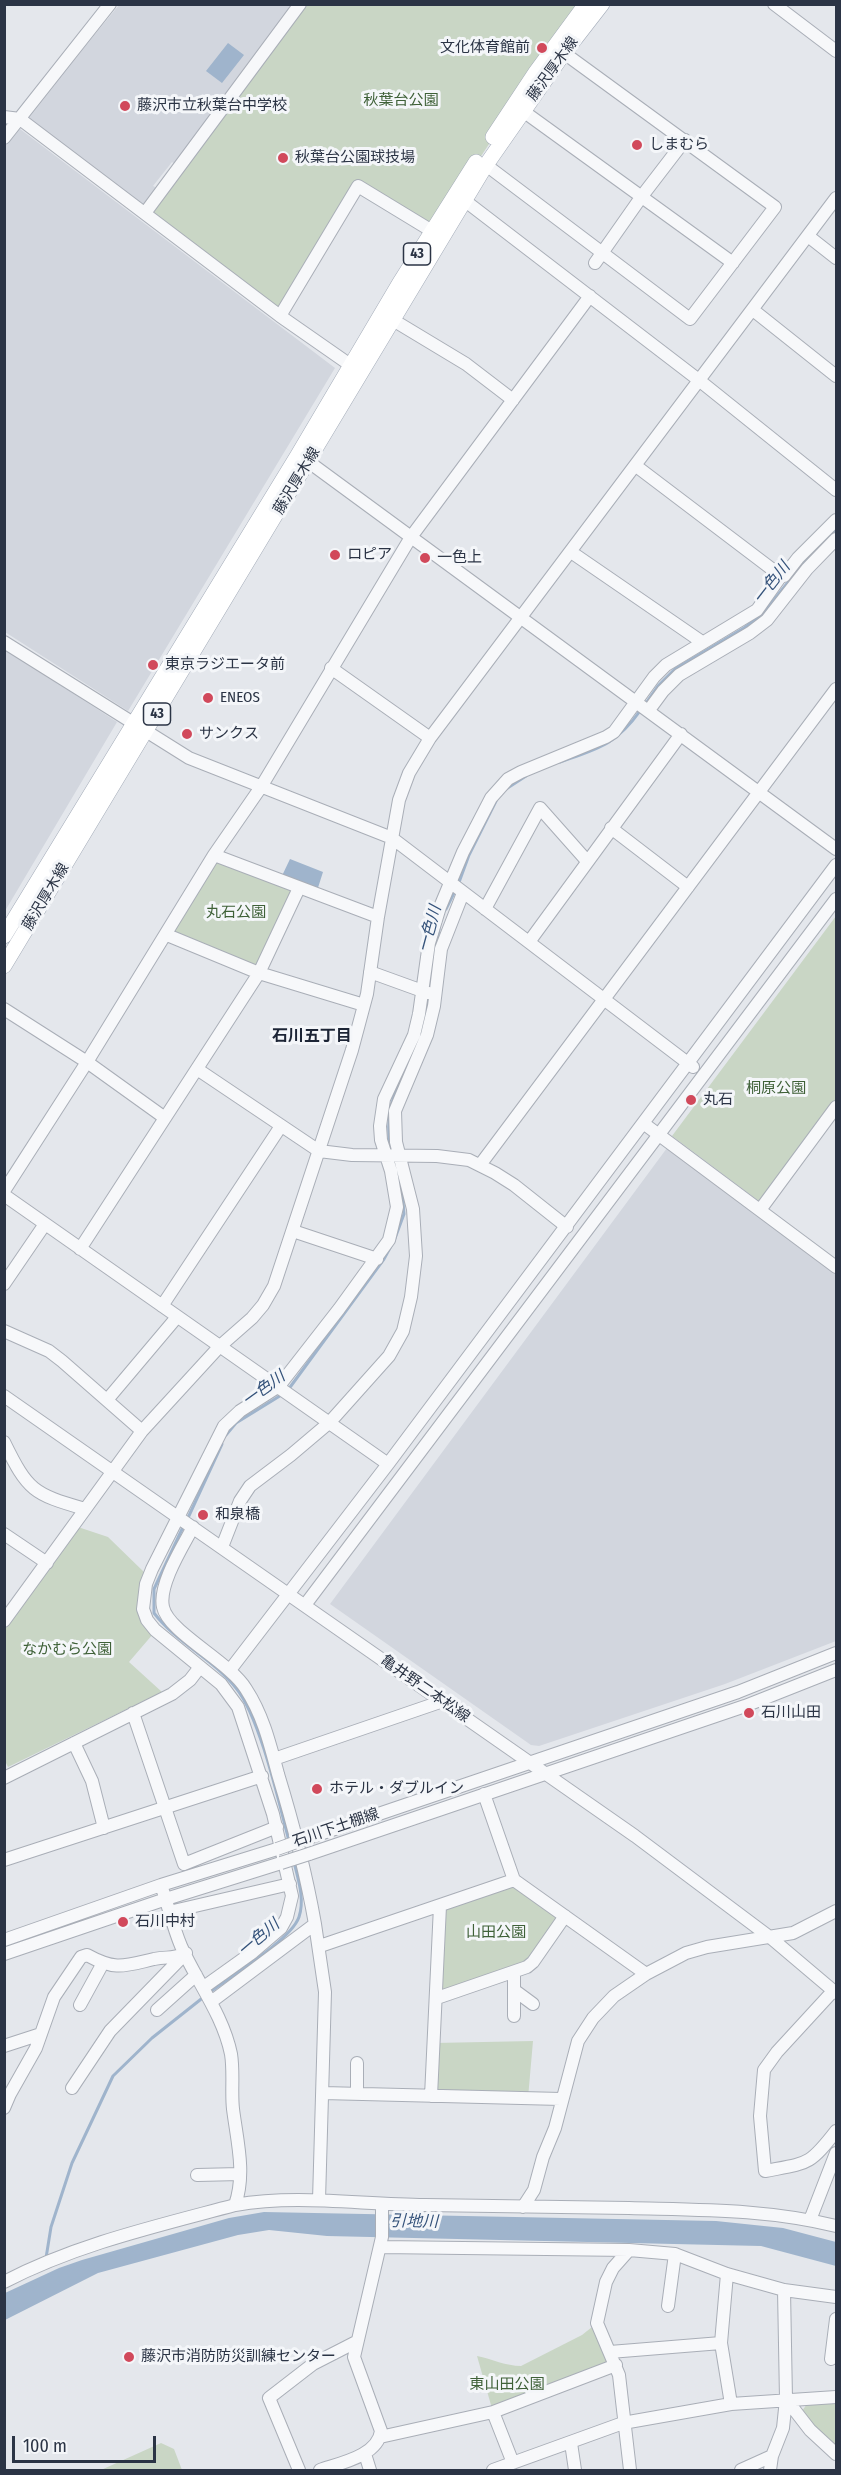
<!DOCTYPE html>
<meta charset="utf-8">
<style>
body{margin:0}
#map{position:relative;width:841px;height:2475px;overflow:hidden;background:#e4e7ec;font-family:"Fira Sans Condensed",sans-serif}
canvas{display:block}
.frame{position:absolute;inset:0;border:6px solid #2b3445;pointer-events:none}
.scale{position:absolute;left:12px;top:2436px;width:144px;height:27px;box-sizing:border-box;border:3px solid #2b3445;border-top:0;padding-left:8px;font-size:18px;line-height:21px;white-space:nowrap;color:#2b3445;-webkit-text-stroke:4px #f4f6f9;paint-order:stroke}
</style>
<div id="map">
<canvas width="841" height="2475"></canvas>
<div class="frame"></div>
<div class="scale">100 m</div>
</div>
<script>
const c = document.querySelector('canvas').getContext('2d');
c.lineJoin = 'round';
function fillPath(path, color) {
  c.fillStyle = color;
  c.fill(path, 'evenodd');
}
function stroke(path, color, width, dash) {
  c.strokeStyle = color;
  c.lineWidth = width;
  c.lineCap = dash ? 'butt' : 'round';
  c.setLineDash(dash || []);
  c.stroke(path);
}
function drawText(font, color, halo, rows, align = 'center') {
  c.font = font + ' "Fira Sans Condensed","Noto Sans JP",sans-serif';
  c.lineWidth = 6;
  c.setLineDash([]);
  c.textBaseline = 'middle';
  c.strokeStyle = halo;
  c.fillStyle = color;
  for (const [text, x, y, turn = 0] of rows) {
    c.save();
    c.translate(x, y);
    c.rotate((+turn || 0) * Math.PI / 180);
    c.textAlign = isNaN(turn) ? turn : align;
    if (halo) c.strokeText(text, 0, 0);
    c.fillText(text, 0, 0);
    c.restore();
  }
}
fillPath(new Path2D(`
 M119,5H295L223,100L212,108L209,120L176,165L172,162L153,186L157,188L144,206L30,122L27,117Z
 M20,129L335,368L128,711L5,632L4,147Z
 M5,649L117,722L5,911Z
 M667,1148L836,1275V1641L725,1684L539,1746L531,1745L330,1604Z`), '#d2d6de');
fillPath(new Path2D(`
 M295,5H586L527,86L432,231L358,187L280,316L145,213Z
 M214,855L299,888L259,973L167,935Z
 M836,916V1100L760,1202L672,1136Z
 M78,1527L108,1537L145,1573C138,1601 134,1610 153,1634L129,1662L162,1692L8,1767L4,1759V1629Z
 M510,1886L515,1887L555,1915L556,1920L531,1958L523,1965L445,1991L441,1989L445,1910Z
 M533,2041L528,2098L431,2096L434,2043Z
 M597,2323L616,2365L493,2412L477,2356C492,2359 506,2366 521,2366L582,2335Z
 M807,2404H836V2449L817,2433L802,2411Z
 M161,2443L174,2449L182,2470H101Z`), '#c9d6c5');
fillPath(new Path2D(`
 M228,43L244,55L222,83L206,71Z
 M290,859L323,872L316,894L280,880Z
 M264,2212L716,2221L783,2228L836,2242V2266L761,2246L327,2236L269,2230L238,2235L98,2273L5,2320V2293L59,2268L82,2260L229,2218Z`), '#9fb4cc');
stroke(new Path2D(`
 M644,706L658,686L675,669L744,628L762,615L801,566L836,529
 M560,762C597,749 616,745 640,711
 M506,789L526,776
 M458,885L469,855L496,801
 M446,909L455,891
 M429,991L439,929
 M420,1035L428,998
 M391,1151C382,1109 400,1081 416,1044
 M394,1241L404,1214L402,1189
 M288,1390L384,1259L391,1246
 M226,1435L236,1423L283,1394
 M187,1520L222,1444
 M184,1525L154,1589V1613C177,1643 213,1659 236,1688C260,1717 279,1803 289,1841
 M210,1992C231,1976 291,1940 299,1917C305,1899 298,1879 294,1862
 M46,2258L51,2227L72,2163L113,2076L152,2038L205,1996`), '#9fb4cc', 3);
const minor = new Path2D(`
 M774,4L836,51
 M523,111L733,263
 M4,117L20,119L280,316L356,369
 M4,138L110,4
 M486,165L690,319L775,207L564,53
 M464,200L700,381L836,490
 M145,213L300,4
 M808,236L836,258
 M595,263L642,196L685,140
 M753,310L836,376
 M280,316L358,186L432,231
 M393,320L466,364L513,400
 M302,457L836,849
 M636,466L781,576
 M571,552L702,642
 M4,642L189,758L392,838L693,1067
 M331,668L430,738
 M649,710L663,691L679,675L750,633L767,620L807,569L836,539
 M611,828L688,887
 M214,855L378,917
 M485,909L540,808L587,861
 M167,935L259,973L364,1005
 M529,942L681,734
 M370,972L428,993
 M4,1009L87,1062L165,1118
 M197,1069L319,1151L352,1155L437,1156L469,1160L495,1173L514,1185L567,1227
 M643,1123L836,1267
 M480,1165L836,689
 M4,1191L87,1062L214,855L261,787L411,537L590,296
 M4,1195L388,1464
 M760,1210L836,1107
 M293,1231L377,1259
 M80,1249L259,973L299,888
 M4,1284L45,1224
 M162,1306L281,1126
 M4,1331L49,1351L62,1361L142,1431
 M4,1396L635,1836L771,1938L836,1993
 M107,1400L177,1317
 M4,1442C28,1491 33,1494 85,1509
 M193,1527C183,1546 158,1585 163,1607C168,1632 230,1662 246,1689C263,1715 270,1744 278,1774C293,1823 306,1873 315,1924L211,2002
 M4,1534L47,1563
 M222,1547L240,1501L250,1486L291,1455L330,1422L389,1356L403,1331L411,1297L416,1256L413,1209L396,1142L395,1111L427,1035L434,1006L441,949L463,893
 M305,1605L836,899
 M4,1621L142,1431L219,1347L252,1318L263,1305L274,1286L352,1050L367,994L378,917L399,800L409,773L430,738L836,198
 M230,1670L388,1464L836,865
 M133,1713L184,1864L277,1827
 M74,1743L92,1781L104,1828
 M274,1759L443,1701
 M4,1778L172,1694L190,1680L200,1667
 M484,1794L514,1880
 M305,1839L738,1692L836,1653
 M309,1854L745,1706L836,1670
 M4,1860L262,1776
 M161,1885C168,1905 173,1927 181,1946C197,1982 223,2015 231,2054C234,2073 231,2091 233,2109C237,2141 246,2173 235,2205
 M169,1912L290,1884
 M315,1924L325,1992L319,2200
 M4,1940L161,1885L277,1849
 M320,1946L514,1880L646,1974
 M4,1954L166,1899L281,1863
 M204,1987L253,1952L281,1928L287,1917L292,1896L273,1814L238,1707L221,1684L155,1630L147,1620L143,1609L146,1584L152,1569L224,1426L240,1411L279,1386L339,1309L389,1240L397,1207L391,1171L381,1140L380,1126L384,1099L414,1035L419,1014L429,943L440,907L463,852L491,798L508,779L521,772L606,737L614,732L654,677L666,665L757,610L781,576H784L798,558L836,520
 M514,1990L533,2004
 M834,1990L777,2052L764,2070L760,2116L765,2171C808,2163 809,2166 836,2131
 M437,1998L527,1967L533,1962L565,1916
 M80,2005L103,1963
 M157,2010L196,1975
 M514,2016V1972
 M4,2046L41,2034
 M357,2063V2094
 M72,2088L110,2031L183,1956
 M323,2093L561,2099
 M431,2096L440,1906
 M4,2108L10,2094L36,2048L54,1997L81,1957L87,1955C116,1971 124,1966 154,1959C169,1956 170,1960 186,1953
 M197,2175L240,2174
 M523,2207L534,2190L543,2157L555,2128L578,2041L593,2018L614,1996L646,1974L686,1953L707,1947L793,1933L836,1911
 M810,2220L836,2153
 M380,2247L629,2250L675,2254L727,2274L784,2290L836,2297
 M629,2250L613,2268L606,2282L597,2323L619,2375L630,2470
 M727,2274L721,2343L731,2404
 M4,2282C77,2244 157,2226 235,2205C298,2194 362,2205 425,2205C493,2206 561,2207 629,2208C701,2210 766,2209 836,2226
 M668,2306L675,2254
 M610,2352L721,2343
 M831,2359L836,2319
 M786,2399L810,2430L836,2454
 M493,2412L513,2463
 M380,2437L493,2412L616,2365
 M571,2443L575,2470
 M365,2454L370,2470
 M299,2470L269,2398L313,2364L356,2342
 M320,2470C340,2463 378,2456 381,2431L354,2357L382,2237V2205
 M493,2470L623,2423L731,2404L836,2397
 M741,2470L772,2456
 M770,2470L772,2456L783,2428L786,2399L784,2290`);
const major = new Path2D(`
 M493,137L536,72L586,4
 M4,936L298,455L399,284L476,162
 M4,966L486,165L564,53L602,4`);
stroke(minor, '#a9aeb7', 14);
stroke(major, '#a3abb8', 16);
stroke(minor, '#f7f8fa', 12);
stroke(major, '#fff', 15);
const minorBridge = new Path2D(`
 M277,1849L305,1839
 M281,1863L309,1854`);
stroke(minorBridge, '#a9aeb7', 14, []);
stroke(minorBridge, '#f7f8fa', 12);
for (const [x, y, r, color] of [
 [542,48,6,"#d1495b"],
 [125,106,6,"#d1495b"],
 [637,145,6,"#d1495b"],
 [283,158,6,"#d1495b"],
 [335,555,6,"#d1495b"],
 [425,558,6,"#d1495b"],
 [153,665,6,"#d1495b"],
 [208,698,6,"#d1495b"],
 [187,734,6,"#d1495b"],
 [691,1100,6,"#d1495b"],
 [203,1515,6,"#d1495b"],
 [749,1713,6,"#d1495b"],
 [317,1789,6,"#d1495b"],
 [123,1922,6,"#d1495b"],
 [129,2357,6,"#d1495b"]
]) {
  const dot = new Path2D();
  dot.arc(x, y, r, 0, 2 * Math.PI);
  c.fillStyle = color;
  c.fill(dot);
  stroke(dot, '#f4f6f9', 2);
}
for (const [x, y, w] of [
 [417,254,27],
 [157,714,27]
]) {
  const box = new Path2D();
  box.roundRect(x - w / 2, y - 11, w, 22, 4.5);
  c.fillStyle = '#f4f6f9';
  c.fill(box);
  stroke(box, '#2b3445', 1.5);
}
drawText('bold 14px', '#2b3445', null, [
 ["43",417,254],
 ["43",157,714]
]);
drawText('15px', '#2b3445', '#f4f6f9', [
 ["文化体育館前",530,48,"right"],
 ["藤沢市立秋葉台中学校",137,106],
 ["しまむら",649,145],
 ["秋葉台公園球技場",295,158],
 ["ロピア",347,555],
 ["一色上",437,558],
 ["東京ラジエータ前",165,665],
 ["ENEOS",220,698],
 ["サンクス",199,734],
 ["丸石",703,1100],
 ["和泉橋",215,1515],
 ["石川山田",761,1713],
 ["ホテル・ダブルイン",329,1789],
 ["石川中村",135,1922],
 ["藤沢市消防防災訓練センター",141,2357]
], 'left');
drawText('15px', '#2b3445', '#f4f6f9', [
 ["藤沢厚木線",553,69,-54],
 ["藤沢厚木線",297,481,-59],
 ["藤沢厚木線",46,897,-59],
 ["亀井野二本松線",425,1689,35],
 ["石川下土棚線",336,1828,-19]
]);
drawText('15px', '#3f6138', '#f4f6f9', [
 ["秋葉台公園",401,101],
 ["丸石公園",236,913],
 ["桐原公園",776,1089],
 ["なかむら公園",67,1650],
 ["山田公園",496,1933],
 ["東山田公園",507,2385]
]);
drawText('italic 16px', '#34527a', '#f4f6f9', [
 ["一色川",772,583,-52],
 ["一色川",430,929,-75],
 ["一色川",264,1389,-36],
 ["一色川",259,1938,-40],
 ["引地川",414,2222,1]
]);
drawText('bold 16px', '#1d2536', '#f4f6f9', [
 ["石川五丁目",312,1037]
]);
</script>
